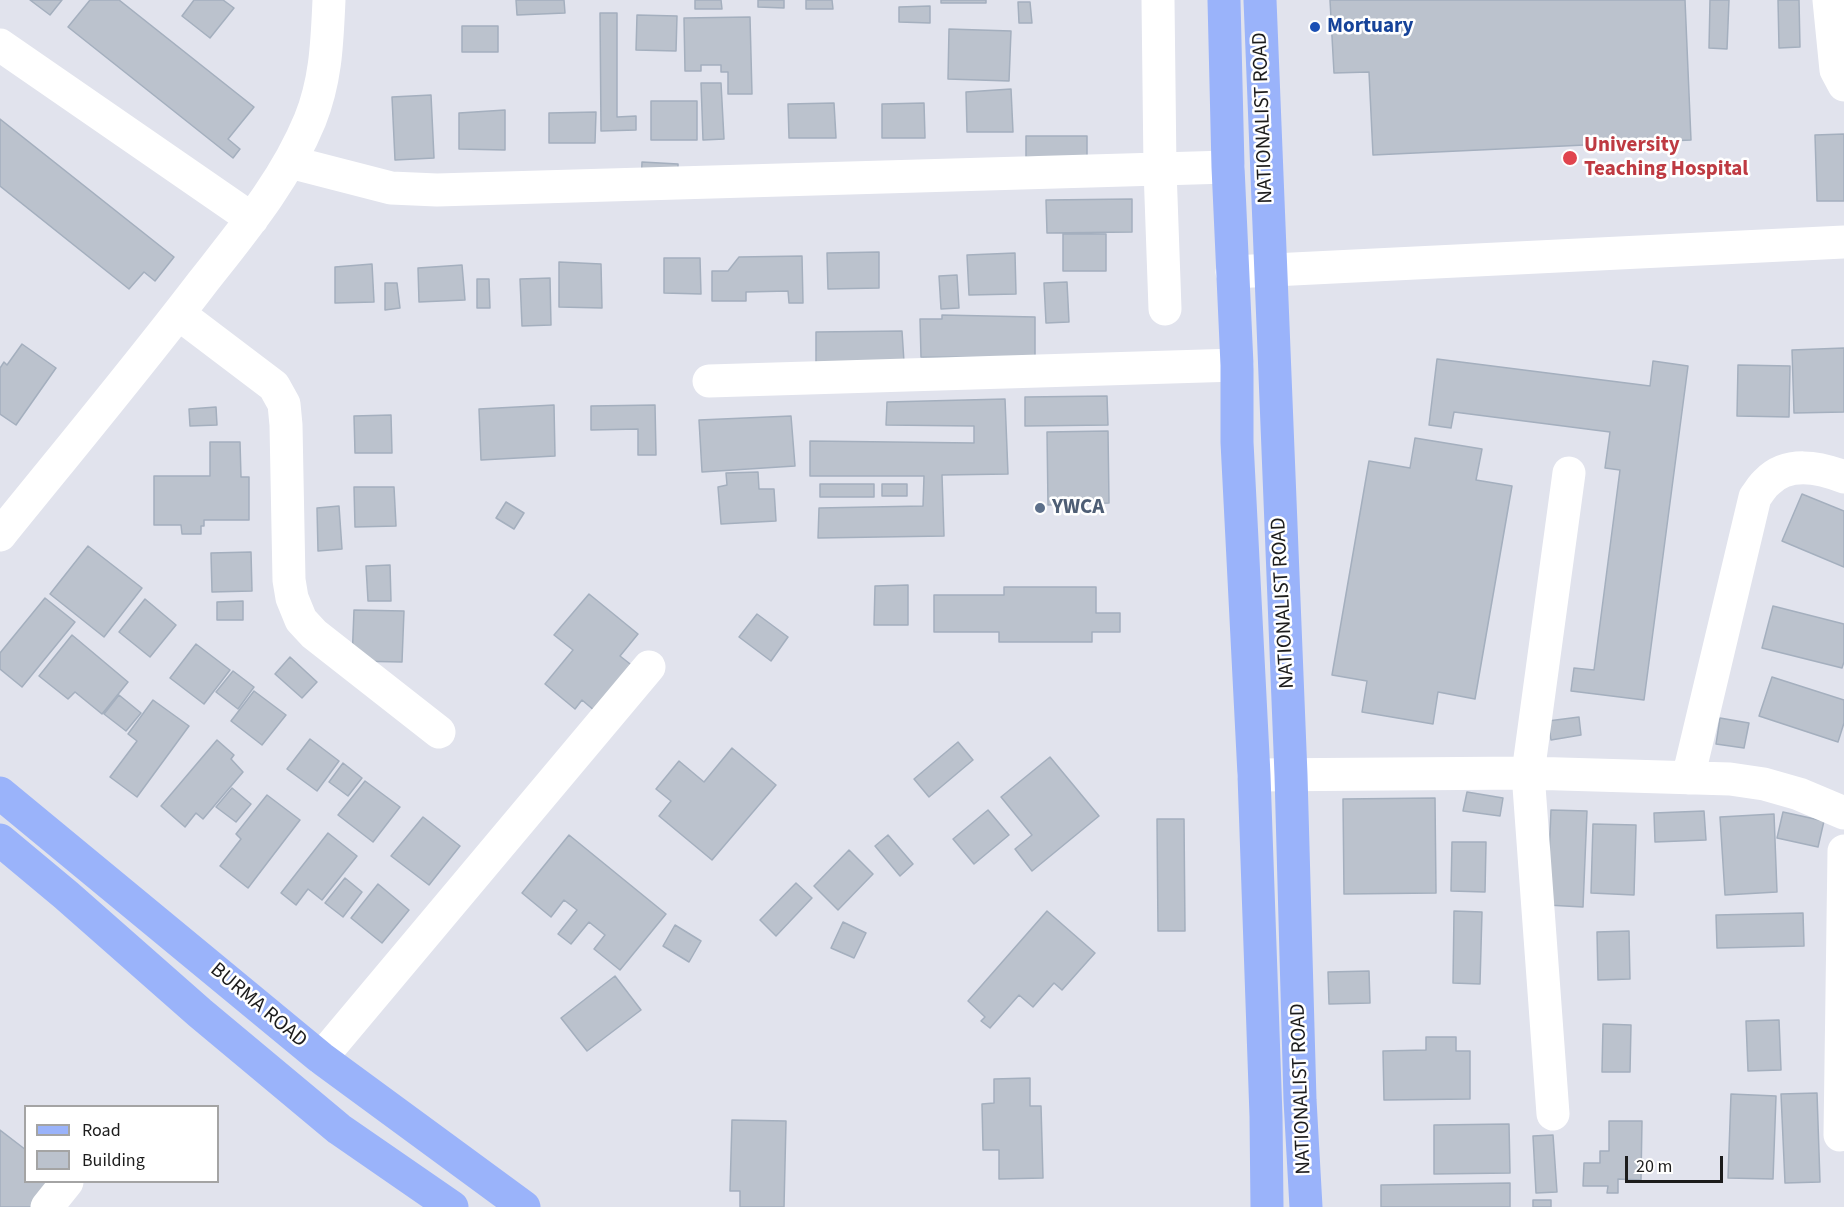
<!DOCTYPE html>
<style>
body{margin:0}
#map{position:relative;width:1844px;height:1207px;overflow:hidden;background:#e1e3ed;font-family:"Source Sans 3",sans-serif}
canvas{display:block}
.legend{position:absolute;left:24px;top:1105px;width:195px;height:78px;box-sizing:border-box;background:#fff;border:2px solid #a4a4a4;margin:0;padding:8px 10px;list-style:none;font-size:18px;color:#1c1c1c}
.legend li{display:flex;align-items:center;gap:12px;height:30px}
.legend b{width:30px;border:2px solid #a4a4a4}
.scale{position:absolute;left:1625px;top:1156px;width:98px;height:27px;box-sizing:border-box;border:3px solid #1c1c1c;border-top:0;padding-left:8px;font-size:18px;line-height:21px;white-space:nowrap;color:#1c1c1c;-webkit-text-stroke:4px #fff;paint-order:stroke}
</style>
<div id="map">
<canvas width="1844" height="1207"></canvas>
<ul class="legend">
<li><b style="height:8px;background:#9ab3fa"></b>Road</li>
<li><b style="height:16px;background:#bbc2cd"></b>Building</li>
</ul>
<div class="scale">20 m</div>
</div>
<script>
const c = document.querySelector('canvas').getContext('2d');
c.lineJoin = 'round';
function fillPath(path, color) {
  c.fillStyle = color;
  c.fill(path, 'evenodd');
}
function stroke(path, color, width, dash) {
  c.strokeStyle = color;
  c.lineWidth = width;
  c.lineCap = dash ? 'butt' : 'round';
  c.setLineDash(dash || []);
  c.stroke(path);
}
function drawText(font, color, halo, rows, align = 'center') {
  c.font = font + ' "Source Sans 3",sans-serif';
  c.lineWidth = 5;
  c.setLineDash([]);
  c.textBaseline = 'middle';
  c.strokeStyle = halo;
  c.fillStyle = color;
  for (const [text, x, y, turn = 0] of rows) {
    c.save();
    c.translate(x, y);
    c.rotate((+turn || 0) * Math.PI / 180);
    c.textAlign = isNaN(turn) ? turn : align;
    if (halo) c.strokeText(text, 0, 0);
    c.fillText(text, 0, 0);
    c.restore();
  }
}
const building = new Path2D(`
 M30,0H62L50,15Z
 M90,0H119L254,107L228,139L240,149L233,158L68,27Z
 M194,0H223L234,8L210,38L182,16Z
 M516,0H564L565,13L517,15Z
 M695,0H721L722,9H695Z
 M758,0H784V8L758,7Z
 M806,0H832L833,9H806Z
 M941,0H986V3H941Z
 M1330,0H1685L1691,140L1373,155L1369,72L1334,73Z
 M1710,0H1729L1727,49L1709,48Z
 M1778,0H1799L1800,47L1779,48Z
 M1018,2H1030L1032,23H1019Z
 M930,6V23L899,22V7Z
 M600,13H617V117L636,116V130L601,131Z
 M637,15L677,16L676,51L636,50Z
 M750,17L752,94H728V72H721V65H701V71H685L684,18Z
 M462,26H498V52H462Z
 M949,29L1011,31L1009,81L948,79Z
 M701,83H721L724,139L703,140Z
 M1011,89L1013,132H967L966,92Z
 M431,95L434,158L395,160L392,97Z
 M651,101H697V140H651Z
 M834,103L836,138H789L788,104Z
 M924,103L925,138H882V104Z
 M505,110V150L459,149V113Z
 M596,112L595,143H549V113Z
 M0,119L174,257L155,281L144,272L129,289L0,186Z
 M1844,134V201H1817L1815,135Z
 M1026,136H1087V157H1026Z
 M642,162L678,164V188L641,186Z
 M1132,199V232L1047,233L1046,200Z
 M1063,234H1106V271H1063Z
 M879,252V288L828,289L827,253Z
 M1015,253L1016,294L969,295L967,255Z
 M802,256L803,303H789L788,291L746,292V301H712V271H728L739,257Z
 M664,258H700L701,294L664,293Z
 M559,262L601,264L602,308L559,307Z
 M372,264L374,302L335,303V267Z
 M462,265L465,300L419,302L418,268Z
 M957,275L959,308L941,309L939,276Z
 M550,278L551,325L522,326L520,279Z
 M477,279H489L490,308H477Z
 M1067,282L1069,322L1046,323L1044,283Z
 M385,283H397L400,308L385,310Z
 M942,315L1035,317V358L921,357L920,319H942Z
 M902,331L904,362L816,363V332Z
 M22,344L56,368L16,425L0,414V368L4,362L7,365Z
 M1844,348V412L1794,413L1792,350Z
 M1437,359L1650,386L1653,361L1688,366L1644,700L1571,691L1574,668L1594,670L1620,470L1605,468L1610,432L1454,412L1451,428L1429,425Z
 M1738,365L1790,366L1789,417L1737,416Z
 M1107,396L1108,425L1025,426V397Z
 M1005,399L1008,474L942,475L944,536L818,538L819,508L923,506L924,476H810V441L974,443V426L886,425L887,402Z
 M554,405L555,456L481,460L479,409Z
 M655,405L656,455H638V429L591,430V406Z
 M216,407L217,425L190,426L189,409Z
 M391,415L392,453H355L354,416Z
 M791,416L795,466L702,472L699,420Z
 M1108,431L1109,503L1048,505L1047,432Z
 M1415,438L1482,449L1476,480L1512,486L1475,699L1438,692L1433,724L1362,712L1367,681L1332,675L1369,461L1410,468Z
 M210,442H240L241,477H249V520H204V526H201V534H182L181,525H154V476H210Z
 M758,472L759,489H774L776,521L721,524L718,487L727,485L726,473Z
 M820,484H874V497H820Z
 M882,484H907V496H882Z
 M354,487H394L396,526L355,527Z
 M1802,494L1844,511V567L1782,541Z
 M506,502L524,513L514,529L496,518Z
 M339,506L342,549L318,551L317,508Z
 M88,546L142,588L104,637L50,594Z
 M251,552L252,591L212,592L211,553Z
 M390,565L391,601H368L366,566Z
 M908,585V625H874L875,586Z
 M1004,587H1096V613H1120V632H1092V642H999V632H934V595H1004Z
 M589,594L638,634L620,656L634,667L596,712L582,700L575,709L545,684L573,650L554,635Z
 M45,598L75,622L22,687L0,669V653Z
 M145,599L176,625L150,657L119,632Z
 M243,601V620H217V602Z
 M1773,606L1844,624V662L1842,668L1762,648Z
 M354,610L404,611L402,662L352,661Z
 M757,614L788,637L771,661L739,637Z
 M72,635L128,682L102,714L75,692L68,699L39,676Z
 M196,644L230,670L204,704L170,678Z
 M290,657L317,682L302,698L275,674Z
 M233,671L254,687L238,709L216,692Z
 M1772,677L1844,700V723L1838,742L1759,716Z
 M254,691L286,715L262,745L231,721Z
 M119,695L141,713L126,731L104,714Z
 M153,700L189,726L137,797L110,777L137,741L128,734Z
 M1579,717L1581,735L1551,740L1548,721Z
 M1720,718L1749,723L1744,748L1716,744Z
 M310,739L339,761L317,791L287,769Z
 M217,740L234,755L231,759L243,772L203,819L196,813L185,827L161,806Z
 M958,742L973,760L929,797L914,779Z
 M732,748L776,785L712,860L659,816L671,801L656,789L679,761L704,782Z
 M1050,757L1099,816L1032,871L1015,849L1032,835L1001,797Z
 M343,763L362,778L348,796L329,782Z
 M365,781L400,807L373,842L338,815Z
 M232,788L251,804L236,822L216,807Z
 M1467,792L1503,798L1500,816L1463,811Z
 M267,795L300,820L248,888L220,866L241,839L236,834Z
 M1435,798L1436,893L1344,894L1343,799Z
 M988,810L1009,835L974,864L953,839Z
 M1551,810L1587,811L1583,907L1547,905Z
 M1704,811L1706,840L1655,842L1654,813Z
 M1783,812L1824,821L1818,847L1777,838Z
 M1774,814L1777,892L1725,895L1720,817Z
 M423,817L460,846L429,885L391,856Z
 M1157,819H1184L1185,931H1158Z
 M1593,824L1636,825L1634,895L1591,893Z
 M328,833L357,856L322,900L308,889L296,905L281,893Z
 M569,835L666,914L620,970L594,949L605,935L589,922L571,944L558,934L577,910L564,900L551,917L522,893Z
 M888,835L913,864L900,876L875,846Z
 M1452,842H1486L1485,892L1451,891Z
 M849,850L873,874L838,910L814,886Z
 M345,878L362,892L343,917L325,903Z
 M796,883L812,898L776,936L760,920Z
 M378,884L409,910L382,943L351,918Z
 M1047,911L1095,953L1062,990L1054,983L1033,1007L1019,995L990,1028L981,1021L985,1017L968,1001Z
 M1454,911L1482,912L1480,984L1453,983Z
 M1803,913L1804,946L1717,948L1716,915Z
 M843,922L866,933L854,958L831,948Z
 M675,925L701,941L689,962L663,946Z
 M1629,931L1630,979L1598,980L1597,932Z
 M1369,971L1370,1003L1329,1004L1328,972Z
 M615,976L641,1010L587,1051L561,1018Z
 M1779,1020L1781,1070L1748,1071L1746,1021Z
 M1603,1024L1631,1025L1630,1072H1602Z
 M1426,1037H1456V1051H1470V1099L1384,1100L1383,1051L1426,1050Z
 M1030,1078V1106H1041L1043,1178L999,1179V1150H983L982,1104L994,1103V1079Z
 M1817,1093L1820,1182L1785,1183L1781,1094Z
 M1731,1094L1776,1096L1773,1179L1728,1178Z
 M732,1120L786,1121L784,1207H740V1191H730Z
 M1609,1121H1642L1641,1180L1618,1179V1193H1607L1608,1186H1583L1584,1163H1600V1151H1609Z
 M1509,1124L1510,1173L1434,1174V1125Z
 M0,1130L26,1150V1182H55L36,1207H0Z
 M1553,1135L1557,1192L1536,1193L1533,1136Z
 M1510,1183V1207H1381V1185Z
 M1533,1200H1551V1207H1533Z`);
fillPath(building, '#bbc2cd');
stroke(building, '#a4afbe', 1.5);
stroke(new Path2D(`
 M1158,0L1160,169L1165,309
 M1829,0L1836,70L1844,85
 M0,45L252,219
 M290,162L391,188L437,190L1228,167
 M1232,272L1844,242
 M179,314L274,386L284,404L286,425L289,580L292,598L301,620L314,634L439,732
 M709,381L1237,365
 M0,535C68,451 137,368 202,283C242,232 285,181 310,120C326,80 327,43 329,0
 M1254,775L1528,773L1730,779L1764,784L1799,794L1844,813
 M1688,778L1755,497C1759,492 1762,486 1767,482C1787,461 1819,467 1844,477
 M321,1058L649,667
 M1553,1114L1528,773L1569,473
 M1840,1135L1844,851
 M47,1207L67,1182`), '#fff', 33);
stroke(new Path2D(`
 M1224,0L1228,167L1237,365V442L1254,775L1266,1116L1267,1207
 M1260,0L1291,775L1300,1100L1306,1207
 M0,793L321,1058L524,1207
 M0,840L66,895L200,1013L339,1129L452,1207`), '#9ab3fa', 33);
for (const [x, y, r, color] of [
 [1315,27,6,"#1a4fb4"],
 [1570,158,8,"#e0444e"],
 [1040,508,6,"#5c6f8a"]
]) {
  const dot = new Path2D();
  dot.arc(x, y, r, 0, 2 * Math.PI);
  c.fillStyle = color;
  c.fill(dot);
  stroke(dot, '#fff', 2);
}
drawText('bold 21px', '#164399', '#fff', [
 ["Mortuary",1327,27]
], 'left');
drawText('21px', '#1c1c1c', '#fff', [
 ["NATIONALIST ROAD",1264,118,-92],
 ["NATIONALIST ROAD",1284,603,-93],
 ["BURMA ROAD",258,1006,40],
 ["NATIONALIST ROAD",1302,1089,-92]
]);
drawText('bold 21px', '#be3a42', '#fff', [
 ["University",1584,146],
 ["Teaching Hospital",1584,170]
], 'left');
drawText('bold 21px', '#4e5e75', '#fff', [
 ["YWCA",1052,508]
], 'left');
</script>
